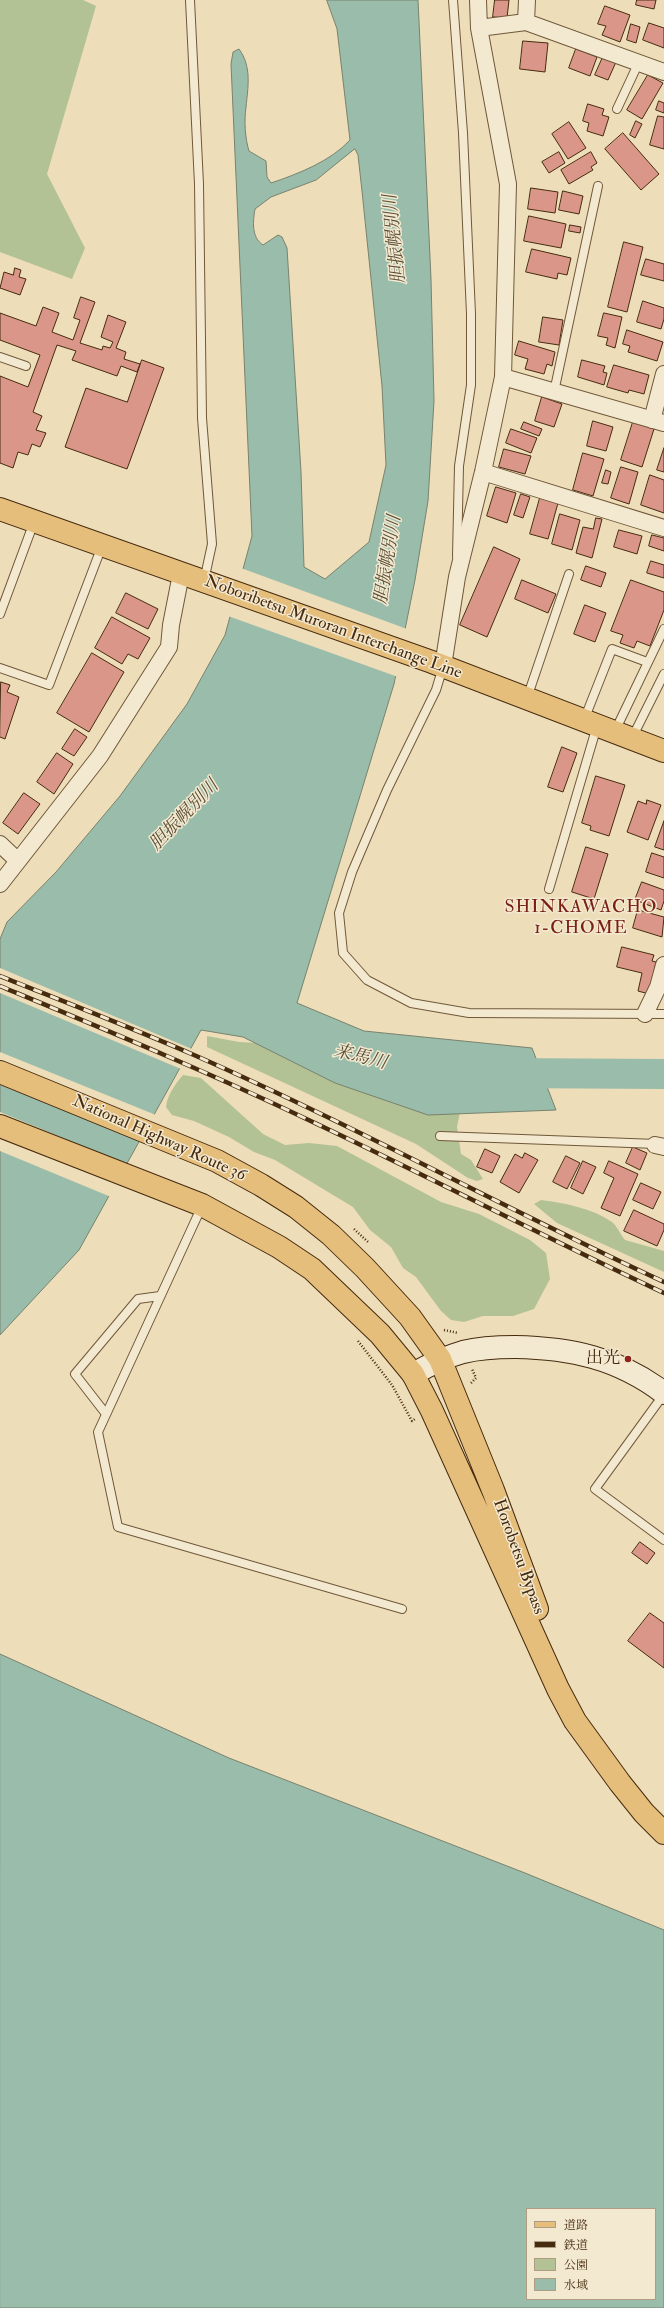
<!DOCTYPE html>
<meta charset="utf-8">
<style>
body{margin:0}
#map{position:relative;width:664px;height:2308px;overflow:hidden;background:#edddb8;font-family:"IM FELL Double Pica","Noto Serif JP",serif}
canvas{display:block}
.legend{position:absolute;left:526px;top:2208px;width:130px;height:92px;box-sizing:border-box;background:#f3e9d1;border:1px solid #ae9d83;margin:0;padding:5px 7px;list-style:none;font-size:12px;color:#462b0f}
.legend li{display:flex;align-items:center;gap:8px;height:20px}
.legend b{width:20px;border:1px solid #ae9d83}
</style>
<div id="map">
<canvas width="664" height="2308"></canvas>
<ul class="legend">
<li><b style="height:5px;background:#e6be7c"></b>道路</li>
<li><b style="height:5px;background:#462b0f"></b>鉄道</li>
<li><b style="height:11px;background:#b2c294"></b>公園</li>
<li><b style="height:11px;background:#9abcab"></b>水域</li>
</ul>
</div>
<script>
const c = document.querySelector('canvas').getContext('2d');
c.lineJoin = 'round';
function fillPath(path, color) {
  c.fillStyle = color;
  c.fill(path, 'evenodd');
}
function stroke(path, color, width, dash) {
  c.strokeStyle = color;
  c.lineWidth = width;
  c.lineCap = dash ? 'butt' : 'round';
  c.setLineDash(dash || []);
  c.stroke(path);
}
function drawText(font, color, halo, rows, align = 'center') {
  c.font = font + ' "IM FELL Double Pica","Noto Serif JP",serif';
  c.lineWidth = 3;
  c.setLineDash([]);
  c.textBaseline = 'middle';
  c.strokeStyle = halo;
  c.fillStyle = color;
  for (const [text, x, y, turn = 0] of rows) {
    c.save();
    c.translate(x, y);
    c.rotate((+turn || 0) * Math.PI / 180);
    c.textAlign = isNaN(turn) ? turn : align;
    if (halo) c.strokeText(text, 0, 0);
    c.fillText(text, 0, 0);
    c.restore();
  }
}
fillPath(new Path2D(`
 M0,0H83L96,6L47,174L85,248L72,279L0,252Z
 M207,1036L239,1042L275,1044L461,1107L457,1127L461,1154L471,1160L483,1179L477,1181L468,1178L416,1144L207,1047Z
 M183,1075L201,1078L263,1134L285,1145L309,1143L337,1146L441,1202L479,1214L530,1240L546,1253L550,1279L534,1309L513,1316H483L464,1322L451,1320L441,1311L416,1277L403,1268L391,1247L370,1230L353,1207L275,1160L254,1152L229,1137L194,1121L172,1115L166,1107C167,1096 175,1084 183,1075Z
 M541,1200C564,1203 592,1208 612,1222C617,1226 621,1235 625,1240L664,1251V1272L557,1223L534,1204Z`), '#b2c294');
const water = new Path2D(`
 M327,0H418L431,279L434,401L428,501L415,580L394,684L297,1003L364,1031L532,1048L556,1110L428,1115L335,1083L243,1037L201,1030L79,1250L0,1335V939L7,922L56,872L120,796L187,704L225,635L252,536L231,64L233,52L239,49C252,67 248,87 246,107C244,121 245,138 249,151L266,161L267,177L271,183C298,174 331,161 350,140L337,29ZM355,149L358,155L362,191L382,386L386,465L369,542L325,579L304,567L301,472L287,248L282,237L278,235L263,245C251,237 253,221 255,209L271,197L316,180Z
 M0,1654L229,1758L525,1873L664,1930V2308H0ZM527,2209H655V2299H527Z`);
fillPath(water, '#9abcab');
stroke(water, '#78826d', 1);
fillPath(new Path2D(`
 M241,568L407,629L398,677L228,616Z
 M0,968L192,1049L181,1069L0,993Z
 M0,1052L156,1115L142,1141L0,1085Z
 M0,1112L129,1165L111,1197L0,1151Z`), '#edddb8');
stroke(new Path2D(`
 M500,1073L664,1074`), '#9abcab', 30);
const building = new Path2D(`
 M495,0H509L507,18L493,17Z
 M637,0H656L654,9L636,5Z
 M605,6L630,15L620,42L602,35L606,26L598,24Z
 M649,23L664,28V48L643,40Z
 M631,24L640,27L636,43L627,40Z
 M523,41L548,43L545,72L520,69Z
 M576,49L597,57L590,76L569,68Z
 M603,57L616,62L608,80L595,75Z
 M648,75L663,83L642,119L627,110Z
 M659,101L664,103V113L656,110Z
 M588,104L604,109L602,115L609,117L603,136L587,131L589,123L583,121Z
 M658,116L664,117V149L650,145Z
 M636,121L642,124L635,138L630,135Z
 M569,122L586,148L568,159L552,134Z
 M623,133L659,174L641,190L605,149Z
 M559,152L565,163L549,173L542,162Z
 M591,152L597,163L591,167L593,170L569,184L561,170Z
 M531,188L558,192L555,213L528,209Z
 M563,191L583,196L579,214L559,210Z
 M529,216L566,224L561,248L524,241Z
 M570,225L581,227L580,233L569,231Z
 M624,242L643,247L627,312L608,307Z
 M532,249L571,258L567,275L558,273L557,279L526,272Z
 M646,259L664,264V281L641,275Z
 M15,268L21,270L19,277L26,279L20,295L0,288L4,272L13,275Z
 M81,297L95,302L80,343L102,350L103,346L110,348L113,342L101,337L108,315L126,322L116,348L126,352L124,359L140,364L137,372L121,366L117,376L72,360L76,351L57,345L33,412L42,416L36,430L46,433L40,447L32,444L28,455L18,452L13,468L0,463V376L28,387L40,355L0,340V313L36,326L43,307L59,313L52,332L73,340L80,320L74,318Z
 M643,301L664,308V319L661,329L637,322Z
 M604,313L622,317L615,348L606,345L608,338L598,336Z
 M543,317L563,320L559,345L539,342Z
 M627,330L663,342L657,361L628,352L630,346L623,344Z
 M519,341L555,352L552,366L547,364L544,374L525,369L528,359L515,355Z
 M142,360L164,368L127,469L65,447L86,388L127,402Z
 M582,360L605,366L603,372L607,373L604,385L578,377Z
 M614,365L649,375L644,394L629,390L628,393L607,387Z
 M542,397L562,404L554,427L535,421Z
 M593,421L613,427L606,451L587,446Z
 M524,422L542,429L539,436L521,429Z
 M633,422L654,429L642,467L621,460Z
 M511,429L537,438L531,453L506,443Z
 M664,448V472L657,470Z
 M504,449L531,456L525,474L499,467Z
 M583,453L604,459L593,496L573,490Z
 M621,467L638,472L629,504L611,498Z
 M606,470L611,472L608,484L602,483Z
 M650,475L664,480V513L641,505Z
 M496,487L516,493L507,523L487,516Z
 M521,494L530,497L523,518L514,515Z
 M540,498L558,503L548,539L530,534Z
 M560,514L580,520L572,550L552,544Z
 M596,518L602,519L592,558L576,553L583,527L593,529Z
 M619,530L642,536L637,554L614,547Z
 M652,535L664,538V551L649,546Z
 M494,547L520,559L487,637L460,625Z
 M651,561L664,565V578L647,573Z
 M586,566L606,573L601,587L581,580Z
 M522,580L556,594L548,613L515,599Z
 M631,580L664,592V610L650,646L637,641L634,648L620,643L623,635L611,631Z
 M126,593L158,609L148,629L116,613Z
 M585,605L606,613L595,642L574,634Z
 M112,617L150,638L138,659L128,654L122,664L95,648Z
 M92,653L124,672L89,732L57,713Z
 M1,682L10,685L7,692L19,697L5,739L0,737Z
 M75,729L87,737L74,756L62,749Z
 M562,747L577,753L563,792L548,787Z
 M57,753L73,764L54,794L37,782Z
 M596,776L625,785L609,836L590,830L591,826L582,823Z
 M24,793L40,804L18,834L3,823Z
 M647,800L661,805L648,840L627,832L638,801L646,804Z
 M664,821V850L655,847Z
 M586,847L608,854L594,899L572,892Z
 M652,853L664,857V878L646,872Z
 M642,882L664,890V901L661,910L635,900Z
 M638,910L664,917L662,937L633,928Z
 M622,947L654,955L652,961L656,962L649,994L638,991L642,973L617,967Z
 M633,1147L647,1153L640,1170L626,1163Z
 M485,1149L500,1156L492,1173L477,1167Z
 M525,1153L538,1160L519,1193L500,1182L515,1154L522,1158Z
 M566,1156L580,1163L567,1189L553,1182Z
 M583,1161L596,1167L583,1194L571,1188Z
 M609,1161L638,1174L620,1216L601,1208L614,1178L604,1173Z
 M641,1183L661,1192L653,1209L633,1200Z
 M634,1210L664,1224V1230L657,1246L624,1231Z
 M640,1542L655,1553L647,1564L632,1553Z
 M650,1613L664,1623V1668L628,1641Z`);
fillPath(building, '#da9689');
stroke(building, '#462b0f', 1);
const service = new Path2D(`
 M190,0L199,184L202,418L212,544L204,581
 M453,0L463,133L471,314V385L459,466L457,556
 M617,109L638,64
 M0,357L26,366
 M554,392L598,186
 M0,614L34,522
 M443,667L436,690L387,790L352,872L339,913L343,953L367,980L411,1003L469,1013L664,1014
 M0,668L49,685L102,546
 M527,698L569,574
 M584,720L612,649L647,662
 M615,731L664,629
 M632,738L664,674
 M549,889L597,726
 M440,1136L657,1144
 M202,1206L98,1432L118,1527L402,1609
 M664,1394L595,1489L664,1540
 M106,1414L75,1374L138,1299L160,1296`);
const minor = new Path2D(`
 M526,22L527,0
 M479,28L526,22L664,72
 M503,377L664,423
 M652,420L664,374
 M483,472L664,528
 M443,666L457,577L483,472L503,377L508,184L479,28L478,0
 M0,844L18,861
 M0,884L100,756L169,647L171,625L181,574
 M645,1014L658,987L664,965
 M655,1145L664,1147`);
const secondary = new Path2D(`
 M413,1374C429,1365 445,1357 463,1352C479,1348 498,1347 515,1347C571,1348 618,1358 664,1393`);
const primary = new Path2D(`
 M0,509L432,662L664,751`);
const trunk = new Path2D(`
 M0,1072L217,1161L261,1185L296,1207L331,1235L365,1268L410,1317L440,1359L493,1490L537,1609
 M0,1126L202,1205L279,1247L312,1269L380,1334L413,1374L432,1411L558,1689L575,1721L620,1783L644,1813L664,1833`);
stroke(service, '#705839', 10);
stroke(minor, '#705839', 18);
stroke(secondary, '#462b0f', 24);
stroke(primary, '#462b0f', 24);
stroke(trunk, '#462b0f', 24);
stroke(new Path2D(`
 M354,1229L368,1242
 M444,1330L458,1333
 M358,1341L392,1385L412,1421L415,1419
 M471,1383L476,1378L472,1369`), '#462b0f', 2.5, [1, 2]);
stroke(service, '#f3e9d1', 8);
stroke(minor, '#f3e9d1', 16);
stroke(secondary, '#f3e9d1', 22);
stroke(primary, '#e6be7c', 22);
stroke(trunk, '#e6be7c', 22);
const rail = new Path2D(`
 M0,976C65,1002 130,1027 194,1055C353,1125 506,1209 664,1282
 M0,986C106,1030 213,1074 317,1124C433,1179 547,1238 664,1293`);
stroke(rail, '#462b0f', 4.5);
stroke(rail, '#f3e9d1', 3, [9]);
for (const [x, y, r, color] of [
 [628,1359,4,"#8f2418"]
]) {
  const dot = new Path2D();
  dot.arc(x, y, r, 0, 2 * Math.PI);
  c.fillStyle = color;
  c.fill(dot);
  stroke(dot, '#f3e9d1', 1.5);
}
drawText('17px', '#462b0f', '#f3e9d1', [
 ["Noboribetsu Muroran Interchange Line",333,628,20],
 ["National Highway Route 36",159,1139,24],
 ["Horobetsu Bypass",518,1557,70]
]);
drawText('17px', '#462b0f', '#f3e9d1', [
 ["出光",620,1359]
], 'right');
drawText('italic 18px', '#5b4f36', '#f3e9d1', [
 ["胆振幌別川",396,239,-96],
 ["胆振幌別川",389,560,-81],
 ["胆振幌別川",185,816,-46],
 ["来馬川",360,1058,14]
]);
c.letterSpacing = '1px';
drawText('18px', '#7a1f14', '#f3e9d1', [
 ["SHINKAWACHO",581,908],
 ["1-CHOME",581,929]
]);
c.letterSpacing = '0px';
</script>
